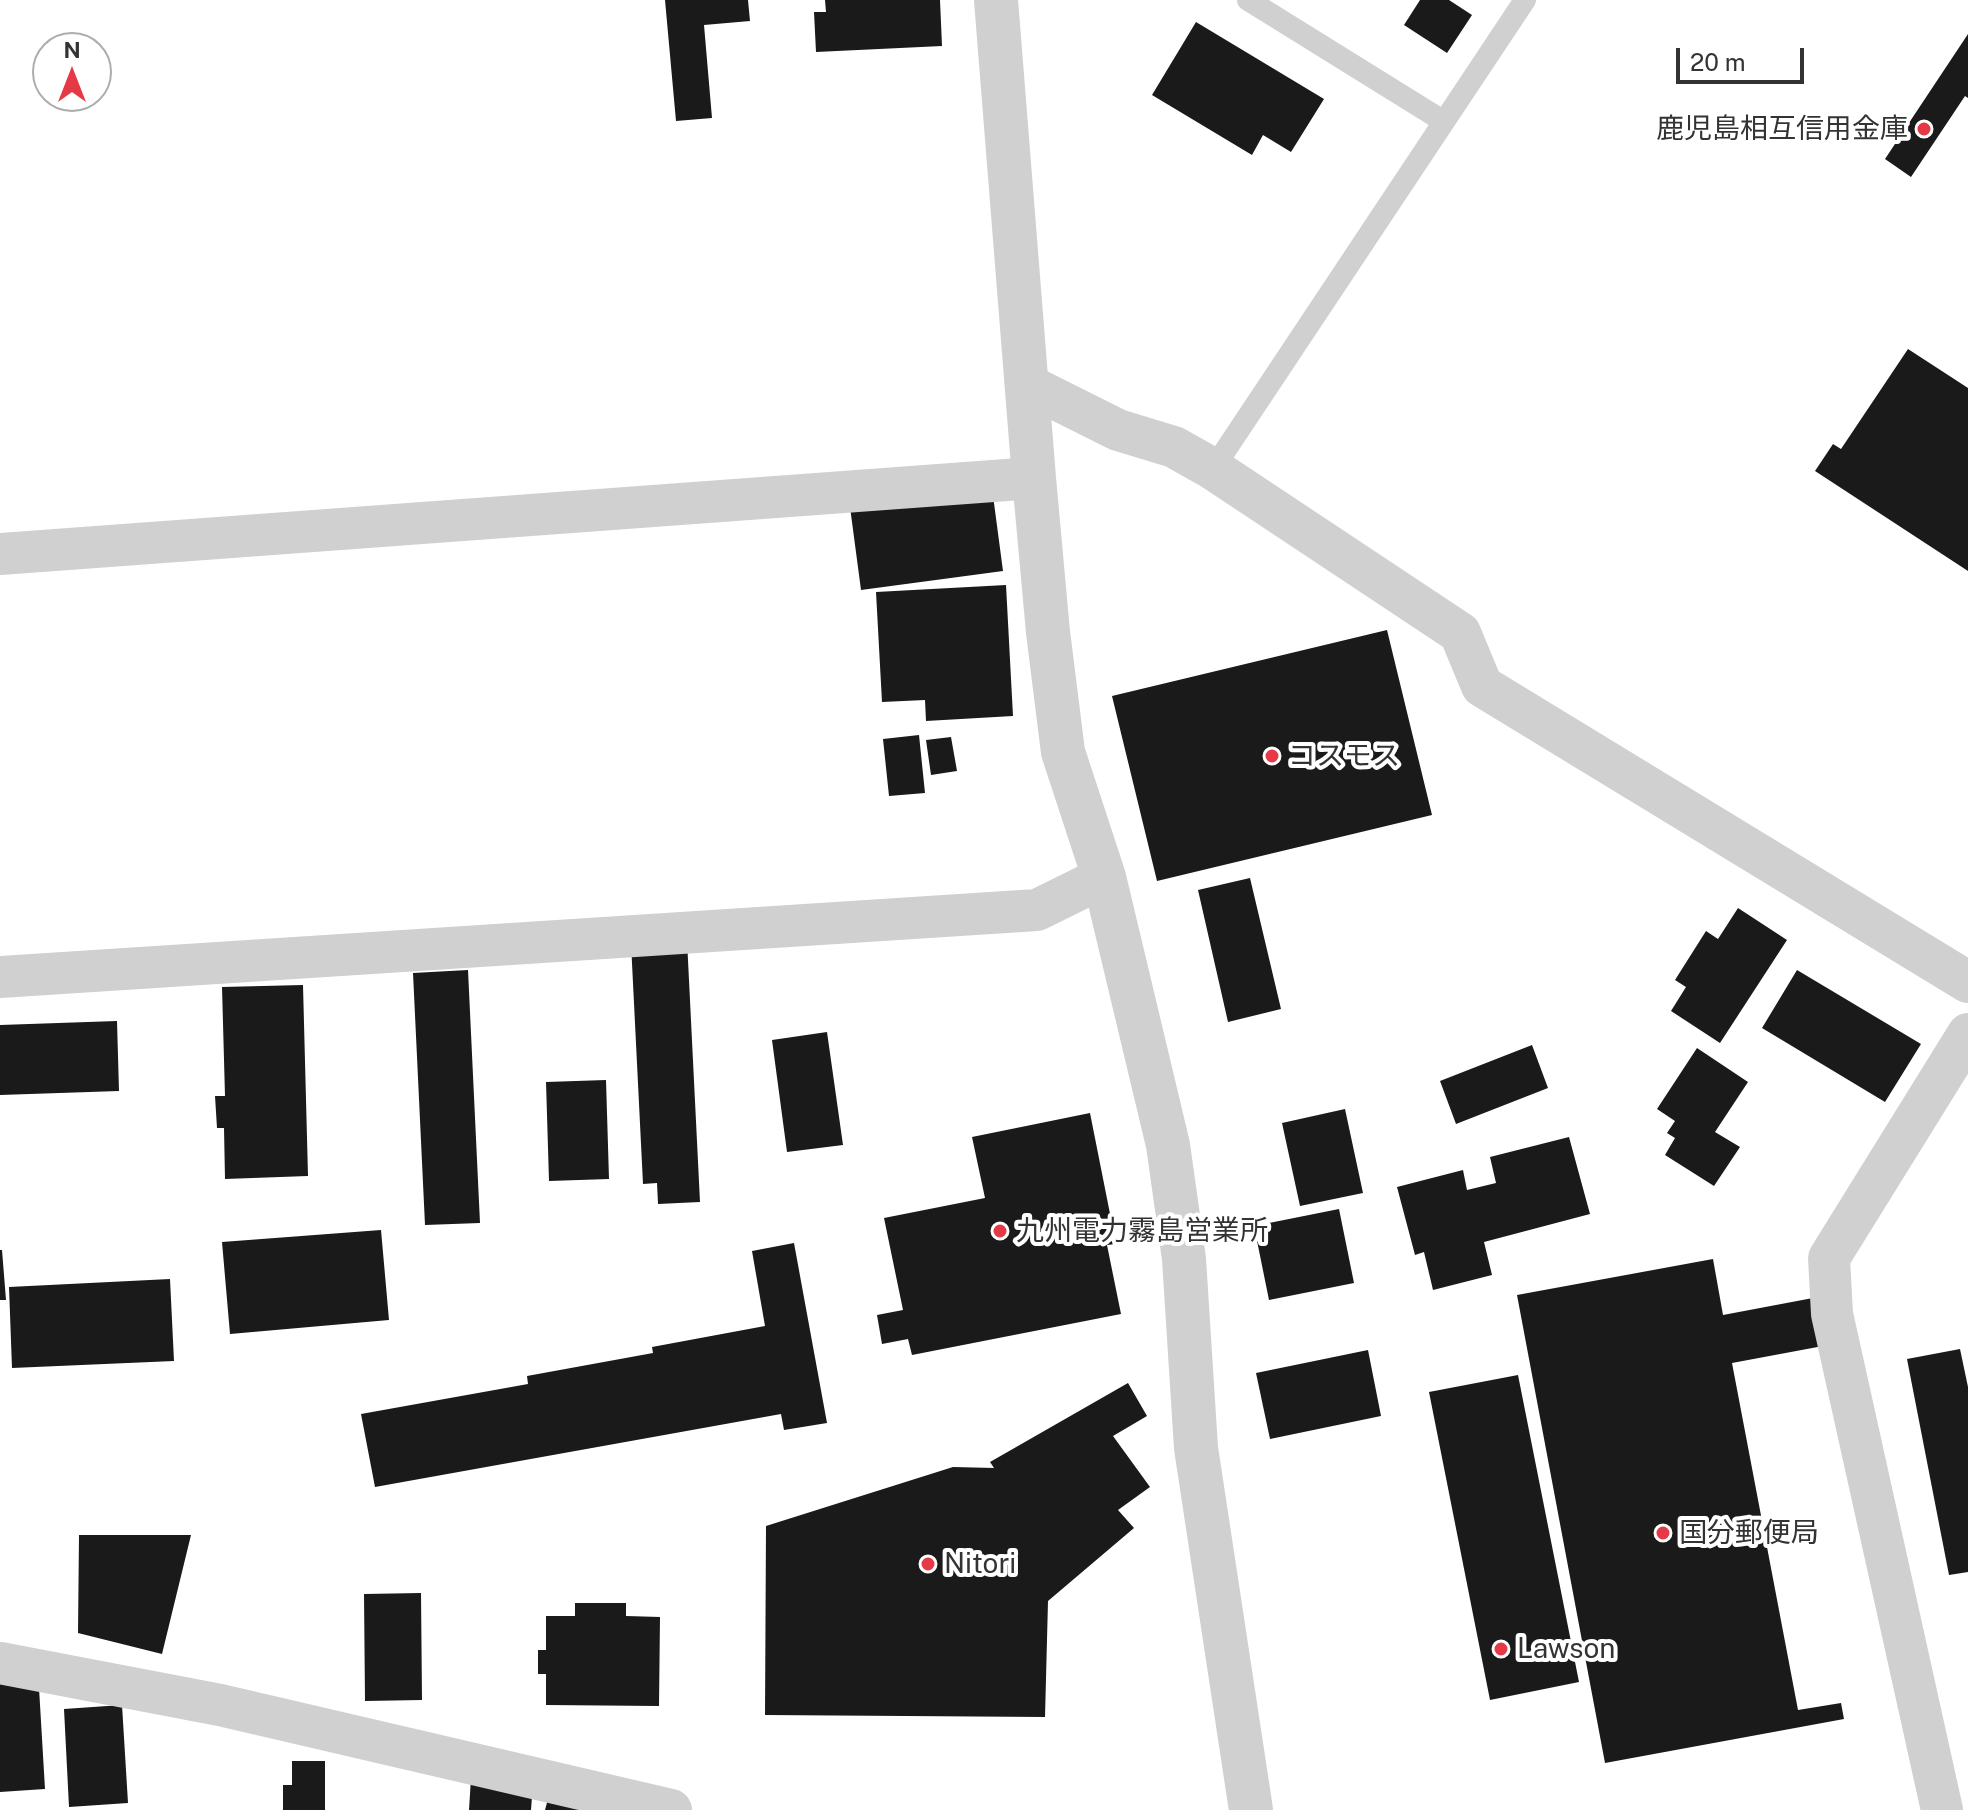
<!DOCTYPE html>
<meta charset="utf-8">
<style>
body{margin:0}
#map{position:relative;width:1968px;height:1810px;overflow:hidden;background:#fff;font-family:"Public Sans",sans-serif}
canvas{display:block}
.north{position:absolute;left:32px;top:32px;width:80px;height:80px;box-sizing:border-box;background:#fff;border:2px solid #adadad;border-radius:50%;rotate:0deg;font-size:22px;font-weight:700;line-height:32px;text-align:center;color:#333}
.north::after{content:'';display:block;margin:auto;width:28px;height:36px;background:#e63946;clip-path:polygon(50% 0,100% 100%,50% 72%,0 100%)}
.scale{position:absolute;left:1676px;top:48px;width:128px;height:36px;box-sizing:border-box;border:4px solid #333;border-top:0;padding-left:10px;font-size:24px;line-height:28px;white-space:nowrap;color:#333;-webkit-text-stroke:6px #fff;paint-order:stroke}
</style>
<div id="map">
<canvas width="1968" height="1810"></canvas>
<div class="north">N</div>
<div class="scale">20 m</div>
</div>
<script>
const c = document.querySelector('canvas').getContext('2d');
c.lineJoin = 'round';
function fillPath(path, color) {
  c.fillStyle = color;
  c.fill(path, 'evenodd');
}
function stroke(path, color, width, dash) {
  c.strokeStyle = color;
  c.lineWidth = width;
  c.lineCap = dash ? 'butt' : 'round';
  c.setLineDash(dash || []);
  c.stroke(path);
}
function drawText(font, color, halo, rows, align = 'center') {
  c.font = font + ' "Public Sans","Noto Sans JP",sans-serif';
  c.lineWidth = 8;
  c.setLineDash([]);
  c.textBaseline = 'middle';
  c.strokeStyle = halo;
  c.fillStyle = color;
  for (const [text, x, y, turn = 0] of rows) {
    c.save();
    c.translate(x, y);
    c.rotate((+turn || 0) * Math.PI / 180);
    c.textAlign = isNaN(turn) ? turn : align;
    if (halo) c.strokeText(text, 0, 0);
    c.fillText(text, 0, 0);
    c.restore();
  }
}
fillPath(new Path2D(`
 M665,0H748L750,21L704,25L712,118L676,121Z
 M825,0H940L942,46L816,52L814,12H826Z
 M1420,0H1449L1472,15L1447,53L1404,25Z
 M1196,22L1324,99L1291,152L1263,135L1252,155L1152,95Z
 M1968,34V98L1965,96L1911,177L1885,159Z
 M1908,349L1968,388V571L1815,471L1833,444L1841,449Z
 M992,488L1003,571L861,590L850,507Z
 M1006,585L1013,716L926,721L925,700L882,702L876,592Z
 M1387,630L1432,815L1157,881L1112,696Z
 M919,735L925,793L889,796L883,739Z
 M951,737L957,771L931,775L926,740Z
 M1250,878L1281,1009L1228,1022L1198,890Z
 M1738,908L1787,940L1720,1043L1671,1011L1686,987L1675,980L1706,931L1718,939Z
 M687,940L700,1202L658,1204L657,1183L643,1184L631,943Z
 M468,970L480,1223L425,1225L413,973Z
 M1797,970L1921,1044L1885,1102L1762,1028Z
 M303,985L308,1176L225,1179L224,1128H217L215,1096H225L222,987Z
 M117,1021L119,1091L0,1095V1025Z
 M827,1032L843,1145L787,1152L772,1040Z
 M1532,1045L1548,1088L1456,1124L1440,1081Z
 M1697,1048L1748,1082L1715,1132L1740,1147L1714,1186L1665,1155L1675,1138L1667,1133L1675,1121L1657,1109Z
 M606,1080L609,1179L549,1181L546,1082Z
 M1345,1109L1363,1193L1300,1206L1282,1123Z
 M1090,1113L1116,1244L1107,1245L1121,1314L912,1355L908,1339L882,1344L877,1315L903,1310L884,1218L985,1198L972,1137Z
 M1569,1137L1590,1214L1484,1242L1492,1275L1433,1290L1424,1252L1415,1255L1397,1187L1463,1170L1467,1190L1496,1183L1490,1157Z
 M1339,1209L1354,1283L1269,1300L1254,1226Z
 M381,1230L389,1320L230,1334L222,1242Z
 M794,1243L827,1423L784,1430L781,1414L375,1487L361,1414L528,1384L527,1376L653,1353L652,1347L765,1326L752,1251Z
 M0,1250H2L6,1300H0Z
 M1713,1259L1723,1315L1813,1298L1823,1346L1732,1363L1798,1710L1841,1703L1844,1719L1605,1763L1517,1295Z
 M170,1279L174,1361L12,1368L9,1287Z
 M1960,1349L1968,1387V1572L1949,1575L1907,1359Z
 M1368,1350L1381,1416L1270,1439L1256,1373Z
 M1518,1375L1579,1682L1490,1700L1429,1392Z
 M1128,1383L1147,1416L1113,1436L1150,1487L1118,1510L1134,1528L1048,1601L1045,1717L765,1715L766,1526L953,1467L994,1468L990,1462Z
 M79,1535H191L162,1654L78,1633Z
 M421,1593L422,1700L365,1701L364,1594Z
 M575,1603H626V1616L660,1617L659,1706L546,1705V1674H538V1650H546V1616H575Z
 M38,1671L45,1789L0,1792V1674Z
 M122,1705L128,1803L69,1807L64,1709Z
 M292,1761H325V1810H283V1785H292Z
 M471,1778L533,1783L531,1810H469Z
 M549,1795L607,1810H545Z`), '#1a1a1a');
stroke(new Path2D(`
 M1248,0L1443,121
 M1213,469L1525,0`), '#d0d0d0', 22);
stroke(new Path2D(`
 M1028,385L1118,430L1174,447L1213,469L1460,633L1482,686L1968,982
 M0,554L1034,478
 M0,977L1037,910L1104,877
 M0,1663L220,1705L671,1810
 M1942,1810L1832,1314L1829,1258L1968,1034`), '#d0d0d0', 42);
stroke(new Path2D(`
 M996,0L1034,478L1048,632L1063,752L1104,877L1168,1145L1184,1259L1196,1448L1251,1810`), '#d0d0d0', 44);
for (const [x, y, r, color] of [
 [1924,129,8,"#e63946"],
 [1272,756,8,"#e63946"],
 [1000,1231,8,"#e63946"],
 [1663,1533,8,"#e63946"],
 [928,1564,8,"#e63946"],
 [1501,1649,8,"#e63946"]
]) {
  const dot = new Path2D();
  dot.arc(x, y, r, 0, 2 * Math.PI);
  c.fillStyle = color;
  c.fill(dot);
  stroke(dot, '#fff', 3);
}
drawText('28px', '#333', '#fff', [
 ["鹿児島相互信用金庫",1908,129,"right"],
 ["コスモス",1288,756],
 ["九州電力霧島営業所",1016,1231],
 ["国分郵便局",1679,1533],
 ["Nitori",944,1564],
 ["Lawson",1517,1649]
], 'left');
</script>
